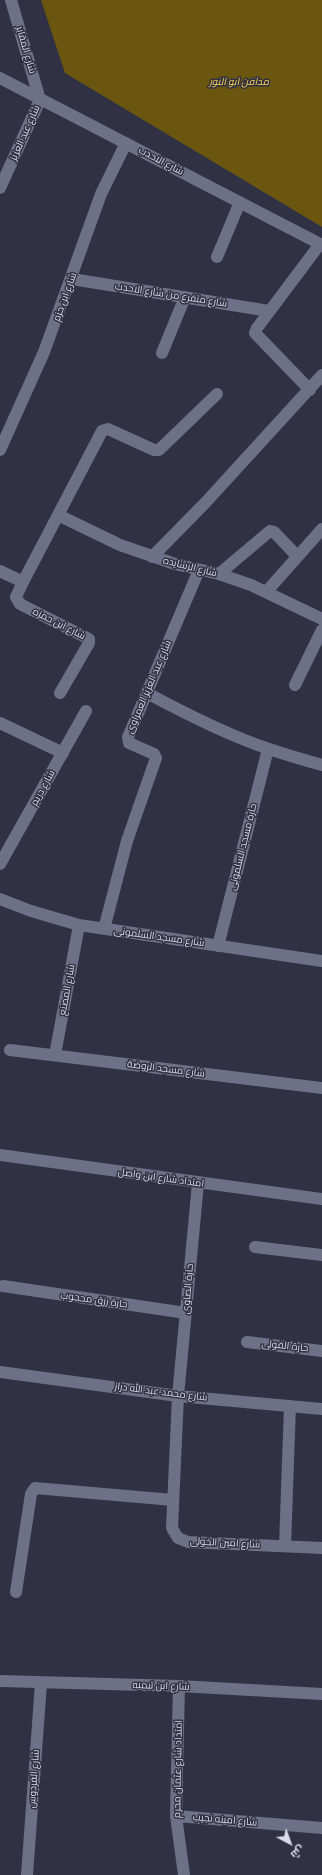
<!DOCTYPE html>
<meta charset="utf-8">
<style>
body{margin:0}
#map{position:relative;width:322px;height:1875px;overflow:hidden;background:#303144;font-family:"IBM Plex Serif",Cairo,serif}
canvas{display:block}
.north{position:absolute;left:270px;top:1823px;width:40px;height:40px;-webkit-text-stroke:3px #303144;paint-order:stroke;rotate:139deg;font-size:11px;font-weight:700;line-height:16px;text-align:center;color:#dbdce8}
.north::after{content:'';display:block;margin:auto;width:14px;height:18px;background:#dbdce8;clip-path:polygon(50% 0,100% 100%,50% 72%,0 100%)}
</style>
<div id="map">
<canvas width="322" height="1875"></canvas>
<div class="north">ش</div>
</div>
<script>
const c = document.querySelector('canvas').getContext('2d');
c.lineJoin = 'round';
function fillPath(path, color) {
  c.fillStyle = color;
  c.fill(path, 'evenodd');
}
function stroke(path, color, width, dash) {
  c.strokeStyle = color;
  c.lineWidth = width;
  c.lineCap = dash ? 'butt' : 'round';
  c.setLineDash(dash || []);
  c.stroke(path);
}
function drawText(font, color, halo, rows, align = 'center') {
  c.font = font + ' "IBM Plex Serif",Cairo,serif';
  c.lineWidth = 3;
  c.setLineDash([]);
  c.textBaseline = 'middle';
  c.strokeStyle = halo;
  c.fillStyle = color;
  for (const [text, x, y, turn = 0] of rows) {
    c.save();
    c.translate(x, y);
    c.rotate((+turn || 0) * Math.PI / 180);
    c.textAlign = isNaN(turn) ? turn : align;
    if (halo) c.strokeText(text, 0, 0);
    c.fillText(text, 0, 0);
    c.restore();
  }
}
fillPath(new Path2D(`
 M41,0H322V227L65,73Z`), '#6b5610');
stroke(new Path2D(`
 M16,1592L31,1494L35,1488L173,1500`), '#6e7085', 12);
stroke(new Path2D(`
 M0,78L322,245
 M0,188L40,100L11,0
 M217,257L240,202
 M72,279L269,311
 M162,353L185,297
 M310,390L255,333L257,328L320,244
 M0,450L44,352L101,194L126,143
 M58,515L120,545L175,564L219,574L251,585L322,619
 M152,557L206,502L322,375
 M0,571L23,582L16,597L20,604L89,639V643L60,693
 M219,574L270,531L274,532L297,556
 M23,582L102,431L108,429L154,450H159L217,394
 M267,591L322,529
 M295,685L322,630
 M147,693C186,714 227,735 269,749C287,755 304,760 322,765
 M0,723L63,753
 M0,864L86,711
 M0,899L31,911L79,925L322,961
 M104,929L127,841L156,758L154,754L129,743L128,737L199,570
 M218,946L268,749
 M10,1050L322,1088
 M55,1055L79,925
 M0,1155L322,1199
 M198,1183L178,1396L172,1528L178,1538L188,1542L322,1548
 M255,1247L322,1255
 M3,1286L186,1313
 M247,1342L322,1351
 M0,1372L178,1396L322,1409
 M285,1546L290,1406
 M0,1681L179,1686L322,1694
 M179,1686L176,1816L184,1875
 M176,1816L322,1828
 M27,1875L41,1683`), '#6e7085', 12);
drawText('10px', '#dbdce8', '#303144', [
 ["شارع المقابر",26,50,74],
 ["شارع عبد العزيز",25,133,-66],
 ["شارع الاحدب",161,161,28],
 ["شارع متفرع من شارع الاحدب",171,295,9],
 ["شارع ابن حزم",65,297,-70],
 ["شارع الرشايده",190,567,14],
 ["شارع ابن حمزه",59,624,27],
 ["شارع عبد العزيز العمراوى",149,687,-67],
 ["شارع دريم",43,788,-61],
 ["حارة مسجد السلمونى",243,847,-76],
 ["شارع مسجد السلمونى",159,937,8],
 ["شارع المصنع",67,990,-80],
 ["شارع مسجد الروضة",166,1069,7],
 ["امتداد شارع ابن واصل",161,1178,8],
 ["حارة الصاوى",188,1289,-85],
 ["حارة رزق محجوب",94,1300,8],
 ["حارة الفولى",285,1346,6],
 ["شارع محمد عبد الله دراز",161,1392,7],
 ["شارع امين الخولى",225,1543,3],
 ["شارع ابن تيميه",161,1686,2],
 ["امتداد شارع عثمان محرم",178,1769,-89],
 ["شارع الفردوس",34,1779,-86],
 ["شارع امينه نجيب",225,1820,5]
]);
drawText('italic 10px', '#fbd350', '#303144', [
 ["مدافن ابو النور",239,82]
]);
</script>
